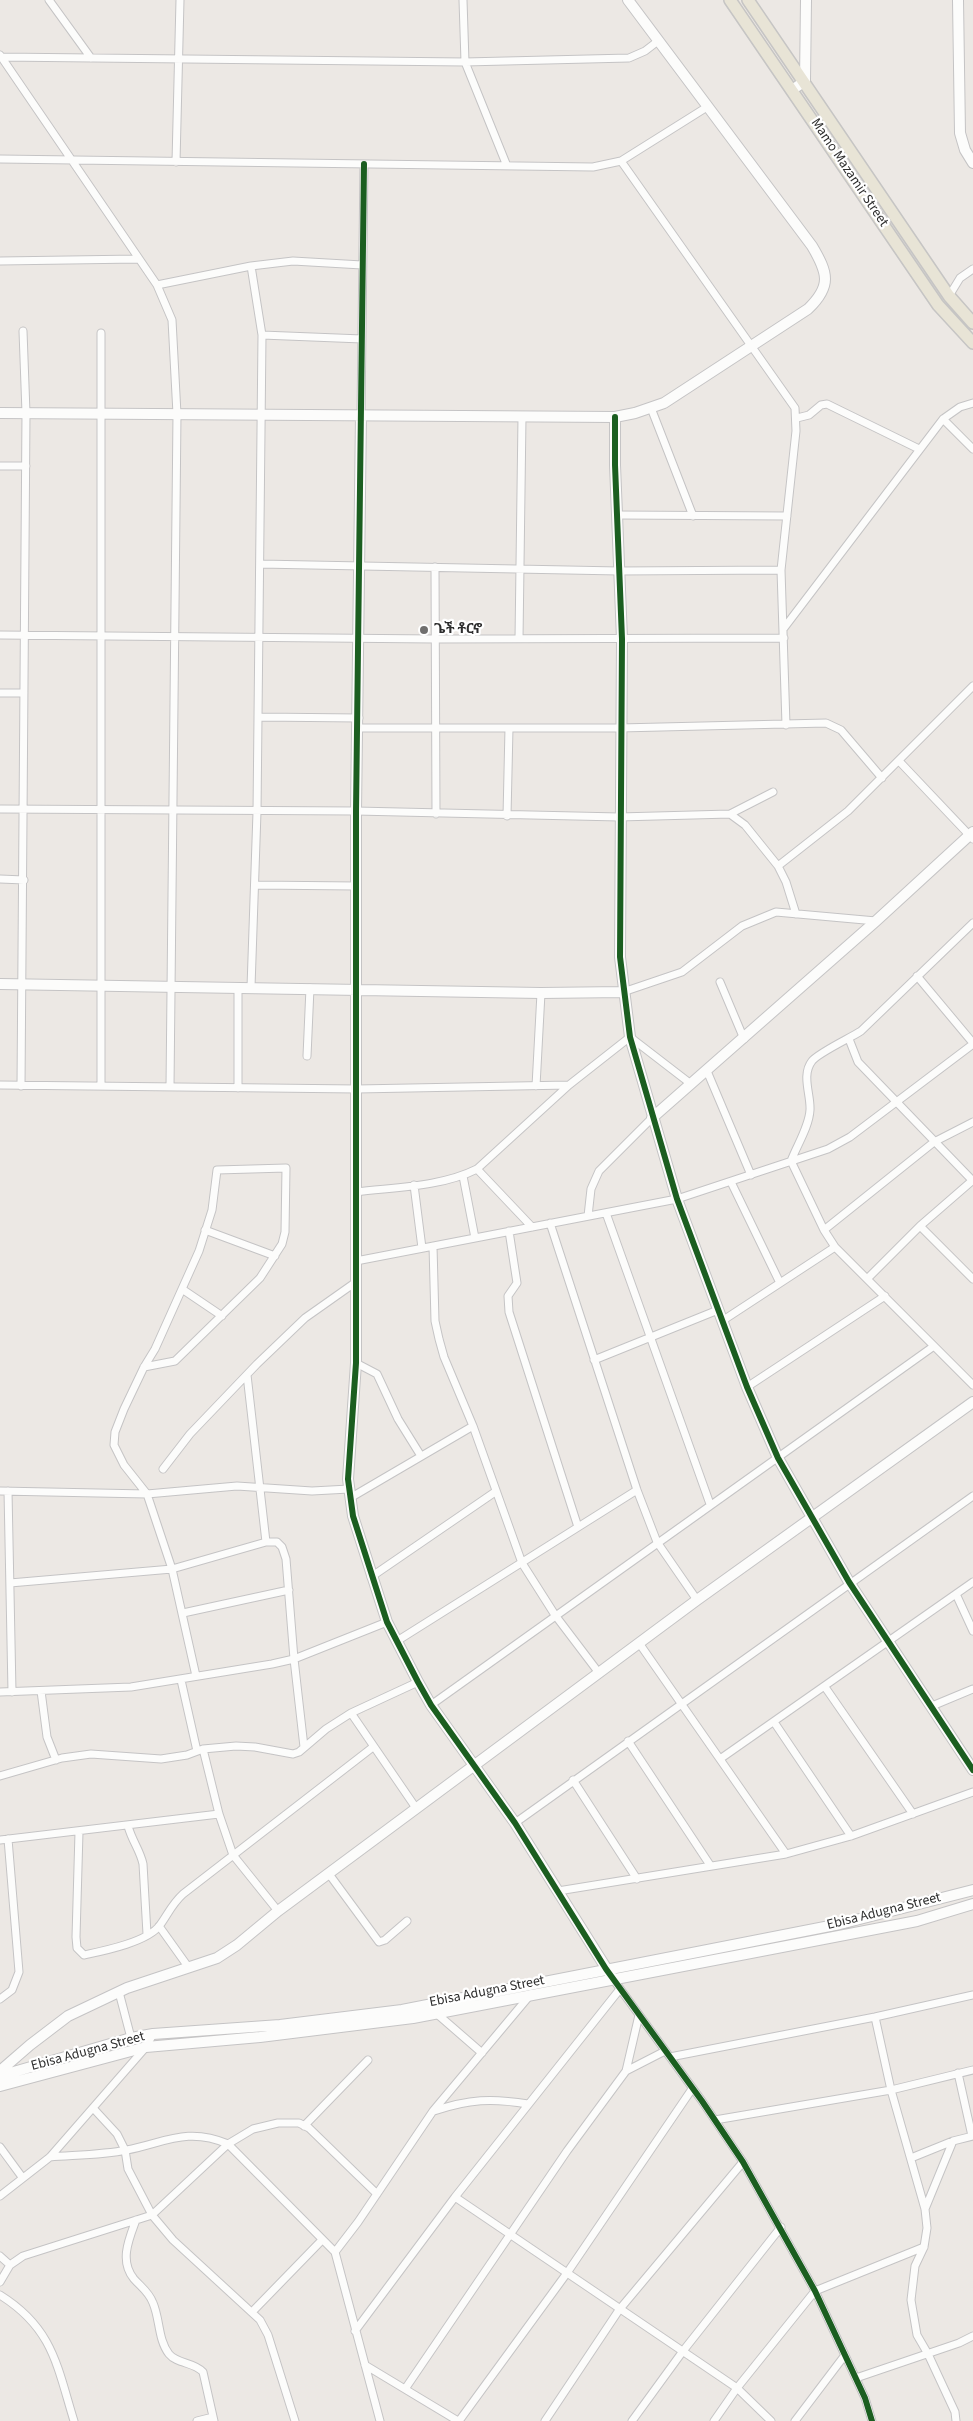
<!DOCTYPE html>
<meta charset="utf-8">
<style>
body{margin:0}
canvas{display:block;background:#ece8e4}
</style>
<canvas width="973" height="2421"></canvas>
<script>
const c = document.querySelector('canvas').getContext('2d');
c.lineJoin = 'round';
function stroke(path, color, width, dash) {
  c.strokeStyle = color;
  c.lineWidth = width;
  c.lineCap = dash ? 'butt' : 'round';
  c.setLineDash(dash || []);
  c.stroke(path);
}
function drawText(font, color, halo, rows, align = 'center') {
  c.font = font + ' "Source Sans 3","Noto Sans Ethiopic",sans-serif';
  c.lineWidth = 4.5;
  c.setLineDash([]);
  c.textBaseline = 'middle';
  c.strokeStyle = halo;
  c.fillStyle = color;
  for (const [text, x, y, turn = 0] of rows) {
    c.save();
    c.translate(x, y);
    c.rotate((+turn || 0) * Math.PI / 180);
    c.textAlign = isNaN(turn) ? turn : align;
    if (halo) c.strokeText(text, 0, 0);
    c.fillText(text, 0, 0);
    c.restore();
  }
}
const street = new Path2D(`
 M49,0L91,58
 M463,0L465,62L507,166
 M0,55L157,285L172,320L177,414L170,1087
 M0,57L465,62L629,58L645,51L658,41
 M0,159L593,167L621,161L707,107
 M621,161L795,408L796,431L781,570L786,725
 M176,162L180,0
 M0,261L138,259
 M251,266L262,335L257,812L251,987
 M157,285L251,266L293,261L362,265
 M949,296L960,278L973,269
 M262,335L362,339
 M651,408L693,516
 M361,415L364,164
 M797,418L809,415L821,405L827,404L919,449
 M943,419L973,449
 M0,466H26
 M617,515L787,516
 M260,564L619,571L781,570
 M435,567L436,814
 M784,628L943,419L960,407L973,403
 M0,635L435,639L784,638
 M519,639L522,417
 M0,693H24
 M259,717L359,718
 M359,728H620L826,723L841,730L882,778
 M899,761L973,839
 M0,809L356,811L619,817L730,814L745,825L778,866L786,882L796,914
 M730,814L773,792
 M507,816L509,728
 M778,866L848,811L973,686
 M0,879L24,880
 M255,885L356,886
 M973,923L861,1031C850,1038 818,1053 812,1061C801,1075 811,1095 810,1110C809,1127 797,1145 791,1161L824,1230L835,1247L973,1385
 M917,976L973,1043
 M720,982L744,1039
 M238,987V1088
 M623,992L682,972L742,926L776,912L876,921
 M849,1039L858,1062L973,1181
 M307,1056L310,988
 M707,1071L751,1175
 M0,1085L357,1089L569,1085L630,1037L691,1084
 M21,1086L26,413L23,331
 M101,1086V333
 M536,1086L541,993
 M477,1169L532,1227
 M463,1176L475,1238
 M731,1182L780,1283
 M414,1185L422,1248
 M356,1192C396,1187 441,1187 477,1169L569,1085
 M606,1213L710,1504
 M588,1216L591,1189L599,1171L652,1118
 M550,1223L637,1490L657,1542L697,1600
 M920,1226L973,1279
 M205,1230L275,1256
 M824,1230L934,1142L973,1122
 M509,1231L517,1283L508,1296L509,1312L578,1527
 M433,1246L435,1321L439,1339L444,1357L473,1426L522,1563L555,1615L599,1673
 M356,1261L677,1199L828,1149L850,1137L973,1044
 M867,1279L920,1226L973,1180
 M182,1289L222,1316
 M722,1321L835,1247
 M594,1360L718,1310
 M356,1363L377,1374L398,1419L421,1456
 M144,1367L175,1361L260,1278L282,1244L285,1232L286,1168L217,1170L212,1210L199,1251L155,1349L144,1367L124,1409L115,1432L114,1445L124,1465L147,1494L172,1569L196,1676
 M247,1375L266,1542
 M747,1387L885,1296
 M163,1469L190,1434L257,1364L305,1318L356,1282
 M0,1491L147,1494L237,1486L312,1491L349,1489
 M8,1491L12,1692
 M350,1498L473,1426
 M371,1577L495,1492
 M10,1583L172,1569L266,1542H277L282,1547L286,1559L294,1659L304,1747
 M956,1594L973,1631
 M183,1613L289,1590
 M397,1641L637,1490
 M639,1643L786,1854
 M181,1680L197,1751
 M825,1687L913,1814
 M41,1691L47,1737L56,1760
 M0,1692L131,1687L272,1664L294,1659L387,1622
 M431,1705L934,1346
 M932,1706L973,1689
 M351,1713L416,1808
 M774,1722L851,1836
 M628,1741L710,1865
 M203,1749L219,1814L233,1855L278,1911
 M720,1759L973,1582
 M0,1776L62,1758L91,1754L161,1759L187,1755L203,1749L236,1746L255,1747L293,1754L299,1752L326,1729L351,1713L418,1682
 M573,1780L637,1879
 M515,1823L973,1496
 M128,1826C132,1841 140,1850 143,1864L147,1934
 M79,1832L76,1937L77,1948L84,1955C103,1951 148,1942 160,1925C168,1914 172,1904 183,1894L373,1747
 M0,1840L219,1814
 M329,1874L379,1942L385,1940L407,1921
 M558,1891L786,1854L851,1836L973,1792
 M159,1926L189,1968
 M613,1979L702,2101L743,2162L815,2291L865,2398L872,2421
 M119,1992L131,2038
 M0,1999L12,1990L19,1972L8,1839
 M436,2013L482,2053
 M875,2017L891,2090L925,2209L927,2228L924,2247L915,2266L911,2300L917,2335L928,2354L955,2412L956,2421
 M670,2057L875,2017L973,1995
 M626,2071L639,2015
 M958,2073L972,2136
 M93,2108L117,2134L125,2150L128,2169L152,2215L173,2240L260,2320L268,2335L295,2421
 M434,2111C469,2099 492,2098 528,2104
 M715,2120L891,2090L973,2070
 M304,2126L368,2060
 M0,2147L22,2177
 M50,2157C75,2155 102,2155 127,2150C166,2142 188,2127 228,2144L335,2252L380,2421
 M911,2158L953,2141L973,2136
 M0,2196L50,2157L146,2047L153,2034
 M455,2197L737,2388L771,2421
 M925,2209L953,2141
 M136,2220C129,2239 119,2261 134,2279C141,2287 149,2292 153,2303C160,2319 158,2340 169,2354C177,2364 194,2362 203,2372L214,2421
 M335,2252L358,2222L433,2111L531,1994
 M0,2256L10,2265
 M0,2282L10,2265L23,2256L152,2215L228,2144L253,2129L278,2123H299L309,2128L377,2194
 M0,2295C53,2328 57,2366 74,2421
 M252,2312L322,2240
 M355,2331L455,2197L620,1989
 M365,2365L458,2421
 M856,2378L959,2343L973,2336
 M405,2389L567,2151L626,2071L665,2051
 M197,2421L213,2417
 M459,2421L567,2273L692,2089
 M545,2421L619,2310L743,2162
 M632,2421L683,2351L781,2227
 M714,2421L737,2388L815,2291L924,2247
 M795,2421L845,2355`);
const secondary = new Path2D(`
 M958,0L960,133L965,150L973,163
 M792,90L805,81L806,0
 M0,413L615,417L635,413L664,403L808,309C832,286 828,273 812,246L628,0
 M361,415L356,811V1363L348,1479L353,1516L387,1622L418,1682L431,1705L515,1823L613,1979
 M615,417V465L622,639L620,957L630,1037L677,1199L747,1387L778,1458L849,1582L973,1770
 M0,984L541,993L623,992
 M652,1118L876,921L973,832
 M0,2071L30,2045L68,2016L127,1988L217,1958L237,1945L278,1911L697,1600L973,1402
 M0,2076L131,2038L153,2034L280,2025L402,2010L840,1924L973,1890
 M0,2086L146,2047L260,2037L413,2018L917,1921L973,1904`);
const primary = new Path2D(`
 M730,0L938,305L973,343
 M748,0L949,296L973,323`);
stroke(street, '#c5c4c5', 9);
stroke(secondary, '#c5c4c5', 12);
stroke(primary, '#c6c5c4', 14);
stroke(street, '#fcfcfb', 7);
stroke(secondary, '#fcfcfb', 10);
stroke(primary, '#e8e4d6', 11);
stroke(new Path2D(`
 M364,164L356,811V1363L348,1479L353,1516L387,1622L418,1682L431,1705L515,1823L606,1969L702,2101L743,2162L815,2291L865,2398L872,2421
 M615,417V465L622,639L620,957L630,1037L677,1199L747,1387L778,1458L849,1582L973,1770`), '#1b5e20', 6);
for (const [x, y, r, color] of [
 [424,630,5,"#706f6e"]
]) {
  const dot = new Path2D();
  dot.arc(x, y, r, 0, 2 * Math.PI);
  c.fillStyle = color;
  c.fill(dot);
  stroke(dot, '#fff', 2);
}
drawText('14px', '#2e2e2e', '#fff', [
 ["Mamo Mazamir Street",849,173,56],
 ["Ebisa Adugna Street",884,1912,-14],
 ["Ebisa Adugna Street",487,1992,-11],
 ["Ebisa Adugna Street",88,2052,-15]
]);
drawText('bold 14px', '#2e2e2e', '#fff', [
 ["ጌች ቶርኖ",434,630]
], 'left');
</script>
